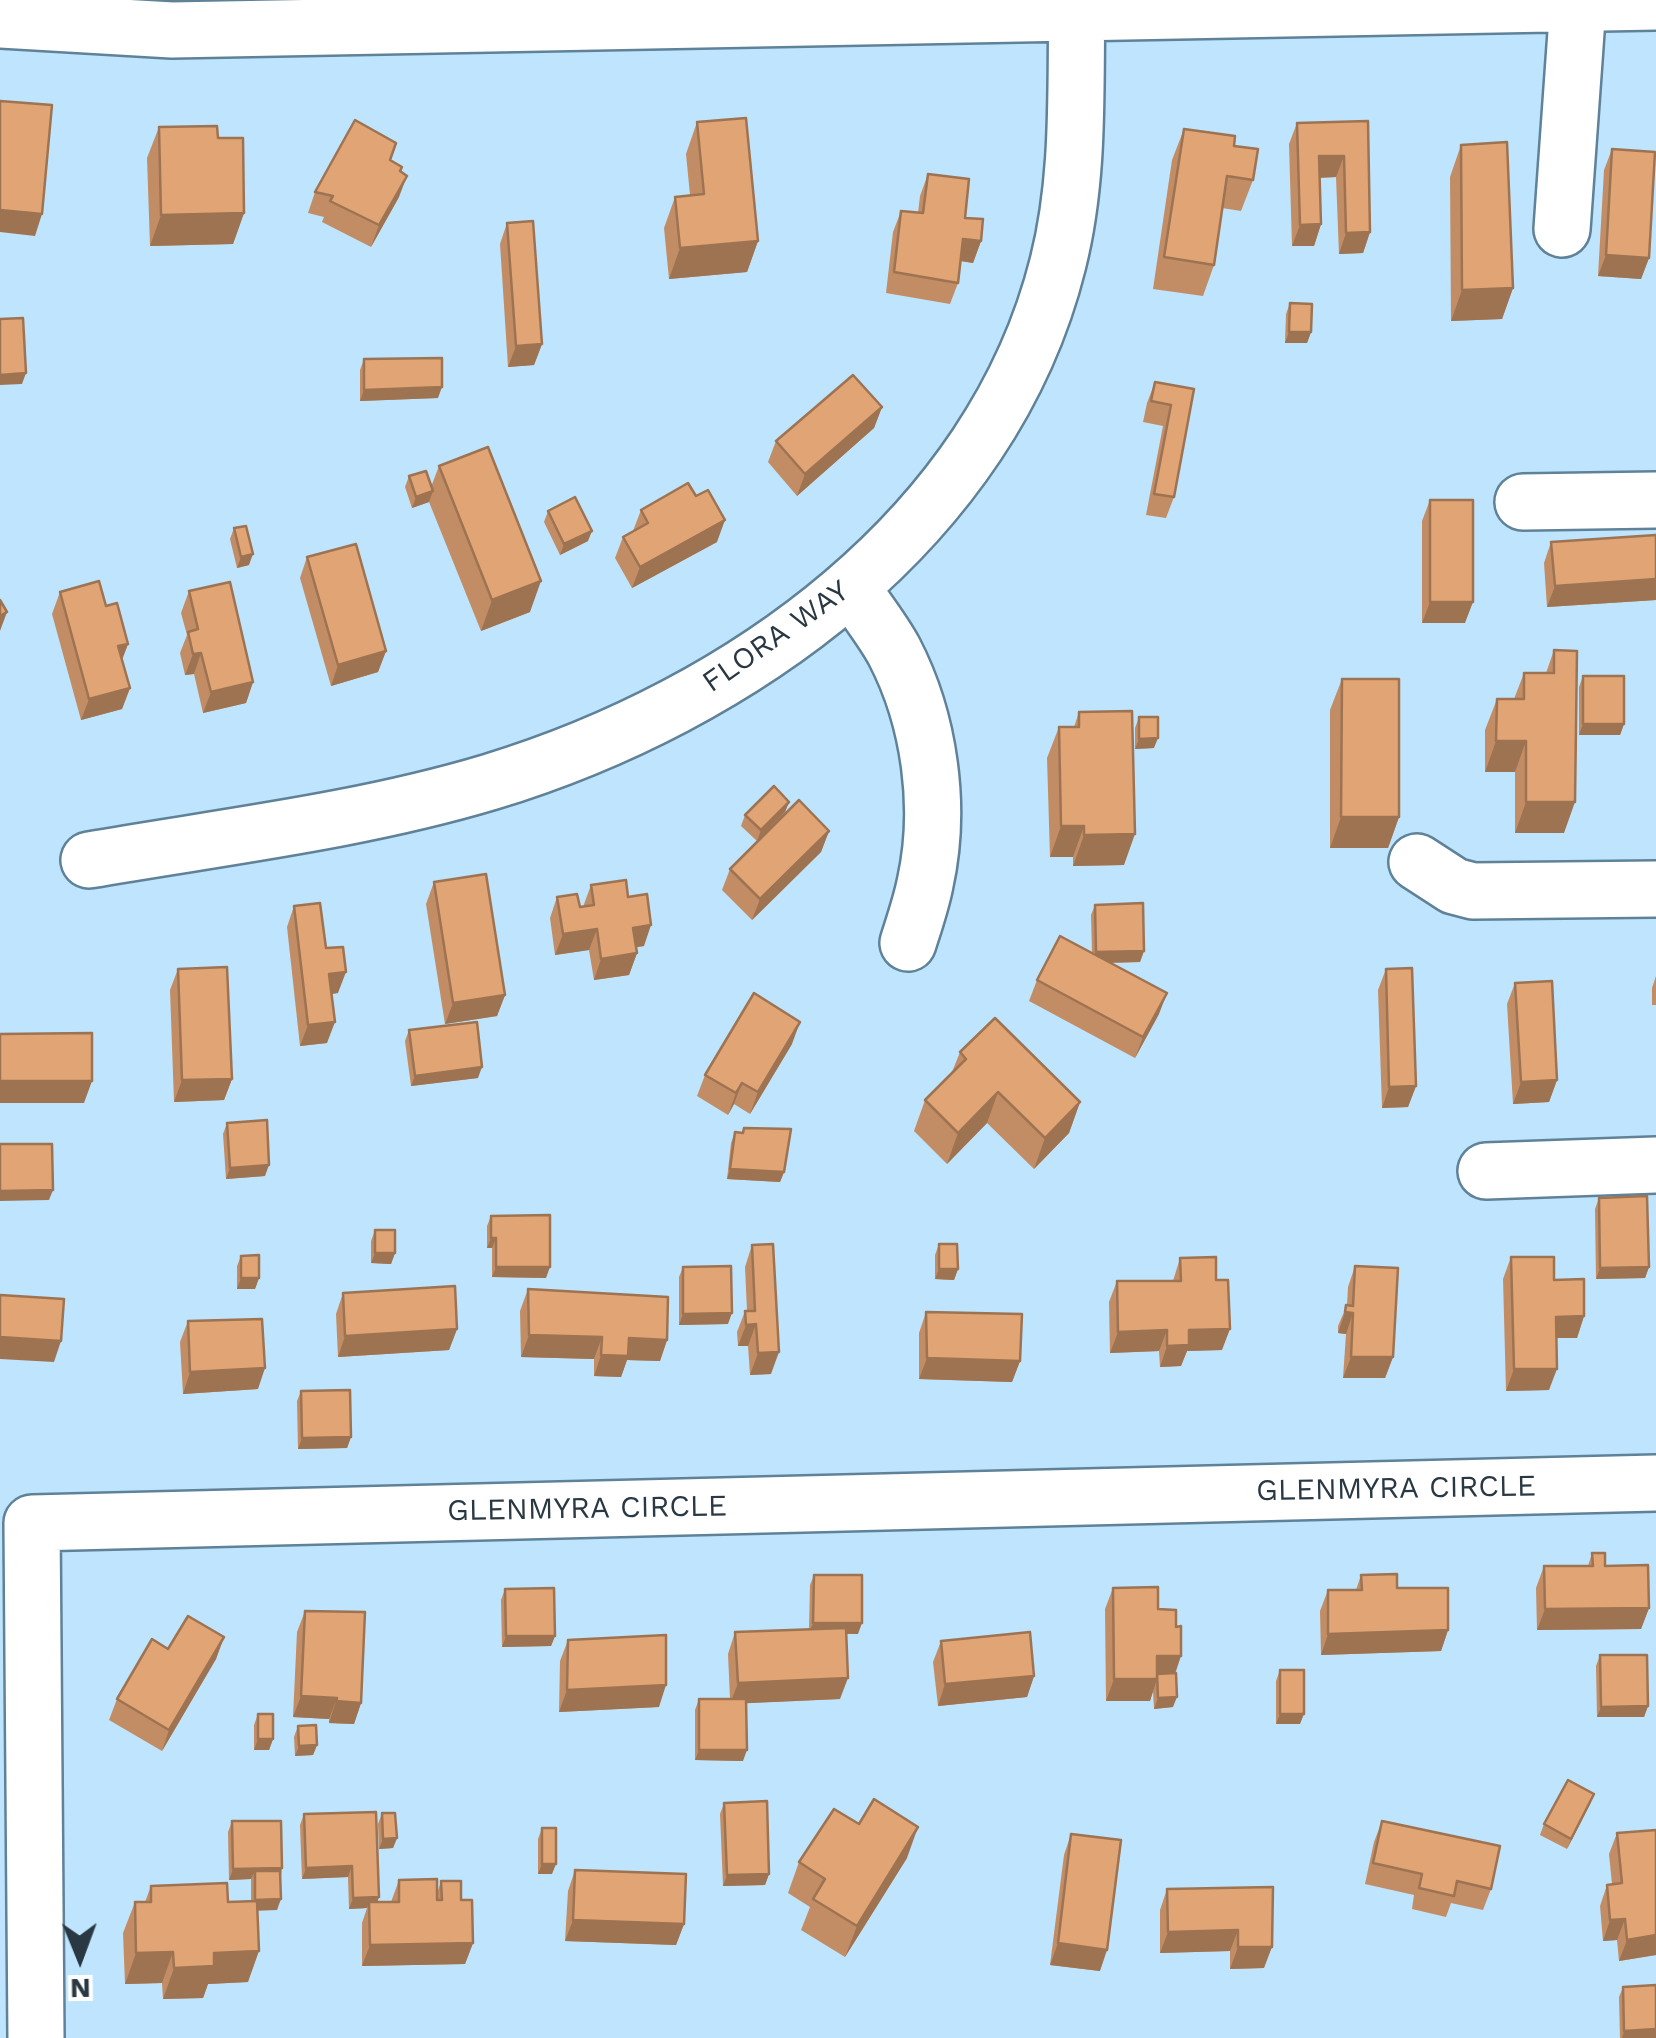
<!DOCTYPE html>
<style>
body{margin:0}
#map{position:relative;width:1656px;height:2038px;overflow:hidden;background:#bfe4fd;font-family:"Work Sans",sans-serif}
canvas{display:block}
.north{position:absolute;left:30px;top:1908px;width:100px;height:100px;-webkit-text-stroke:8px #fff;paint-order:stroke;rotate:179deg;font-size:28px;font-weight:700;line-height:40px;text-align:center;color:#293842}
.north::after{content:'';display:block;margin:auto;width:35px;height:45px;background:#293842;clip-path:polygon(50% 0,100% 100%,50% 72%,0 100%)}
</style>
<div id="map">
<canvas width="1656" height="2038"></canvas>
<div class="north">N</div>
</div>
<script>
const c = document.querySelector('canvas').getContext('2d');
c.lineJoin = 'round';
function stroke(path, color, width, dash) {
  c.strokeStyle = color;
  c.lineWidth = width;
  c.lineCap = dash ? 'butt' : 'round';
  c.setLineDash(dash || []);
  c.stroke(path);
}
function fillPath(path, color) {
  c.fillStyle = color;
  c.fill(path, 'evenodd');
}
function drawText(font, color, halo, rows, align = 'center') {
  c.font = font + ' "Work Sans",sans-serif';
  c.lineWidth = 8;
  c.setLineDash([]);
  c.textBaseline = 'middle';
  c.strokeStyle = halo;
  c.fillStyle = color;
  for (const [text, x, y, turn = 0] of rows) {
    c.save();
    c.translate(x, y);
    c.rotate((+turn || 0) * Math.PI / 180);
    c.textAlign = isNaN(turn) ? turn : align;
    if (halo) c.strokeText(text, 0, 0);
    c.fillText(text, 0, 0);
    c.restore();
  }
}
const minor = new Path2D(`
 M0,20L172,30L1656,2
 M1562,229L1578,4
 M1523,502L1656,500
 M851,587C865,608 882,629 894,651C930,720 942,808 925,884C921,904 914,924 908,943
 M89,860C222,837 360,821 490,782C740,706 992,528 1058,263C1080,176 1075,89 1077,0
 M1417,862L1454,886L1473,891L1656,889
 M1486,1171L1656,1165
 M36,2038L32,1523L1656,1483`);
stroke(minor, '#5f8299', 60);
stroke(minor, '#fff', 55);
fillPath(new Path2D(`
 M1368,121L1370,232L1363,253L1339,254L1336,177L1320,178L1321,224L1314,246H1292L1289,144L1297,123Z
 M697,122L758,241L747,272L669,279L664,228L675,197L690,195L686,154Z
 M159,127L218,138L244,213L233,244L150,246L147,158Z
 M1184,129L1234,146L1253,180L1241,211L1222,208L1214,265L1203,296L1153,289L1172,160Z
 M1461,145L1513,288L1502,319L1451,321L1450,177Z
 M1612,149L1649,258L1641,279L1598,276L1604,170Z
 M390,160L402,167L399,197L371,247L322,222L324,217L308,213L315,192Z
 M928,174L965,218L981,241L973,263L960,261L958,283L950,304L886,293L893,232L901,211L918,213L920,196Z
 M507,223L542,344L534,365L508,367L500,244Z
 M1290,303L1311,332L1307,343H1285L1286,314Z
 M364,359L438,398L360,401V370Z
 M1155,382L1194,389L1174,497L1166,518L1146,515L1163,426L1143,422L1147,403Z
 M882,407L874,428L797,496L768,462L776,441Z
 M439,466L530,612L481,631L429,502L412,508L405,487L409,476L431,487Z
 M696,496L717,542L632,588L615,558L623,537L633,531L641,510Z
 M1430,500L1465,623H1422V521Z
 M548,511L588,541L560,555L544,522Z
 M234,528L249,565L237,568L230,539Z
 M1656,535V600L1547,607L1544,563L1551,542Z
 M307,557L386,651L378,672L331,686L300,578Z
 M189,591L253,682L246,703L203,713L194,674L185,675L180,653L187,635L181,613Z
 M60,592L106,606L128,644L122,660L130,688L122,709L81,720L52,614Z
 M1554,650L1564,833H1515V772H1485V730L1497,699H1514L1524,673H1546Z
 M1583,676L1624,724L1620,735H1579V687Z
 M1342,679L1399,817L1388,848H1330V710Z
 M1079,712L1124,865L1073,866V857H1050L1047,758L1059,727H1074Z
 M1139,717L1154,748L1135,749V728Z
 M789,802L785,812L757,841L741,826L745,815Z
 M829,831L821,852L752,920L722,890L730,869Z
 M434,882L505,995L497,1016L445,1024L426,904Z
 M591,885L628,897L644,946L636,947L637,953L629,975L594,980L589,950L555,955L550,918L557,897L580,907H583Z
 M1095,905L1144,951L1140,962L1109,963L1159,1014L1135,1058L1029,1001L1037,980L1092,953L1091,915Z
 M294,906L326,948L338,993L332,994L327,1043L300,1046L287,927Z
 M178,969L232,1079L224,1100L174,1102L170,990Z
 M1386,969L1416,1086L1408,1107L1382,1108L1378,990Z
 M1656,976V1005H1652V988Z
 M1515,983L1557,1080L1549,1102L1513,1104L1507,1004Z
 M409,1030L478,1078L411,1086L405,1041Z
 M792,1044L750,1114L734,1104L728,1115L697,1096L705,1075Z
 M960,1052L1080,1102L1069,1133L1034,1169L987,1123L947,1164L914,1131L925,1100L952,1072Z
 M227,1123L265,1176L226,1179L223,1134Z
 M744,1128L784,1172L780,1182L727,1179L731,1143L735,1132L742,1133Z
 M1599,1198L1649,1267L1645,1278L1596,1279L1595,1209Z
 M491,1216L546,1278L492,1277V1248H487V1226Z
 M375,1230L395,1253L391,1264L371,1263V1241Z
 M939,1244L958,1269L954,1280L935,1279V1255Z
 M752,1245L771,1374L750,1375L748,1346H738L737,1332L745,1311H747L745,1267Z
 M241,1256L259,1278L255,1289H237V1266Z
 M1511,1257L1554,1280L1584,1316L1577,1338H1557L1549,1390L1506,1391L1503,1279Z
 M1180,1258L1216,1280L1222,1350L1187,1351L1181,1366L1160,1367L1159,1351L1110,1353L1109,1302L1117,1281H1173Z
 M1355,1266L1393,1357L1385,1378H1343L1346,1334L1338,1333V1326L1347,1305L1348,1287Z
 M683,1267L728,1324L679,1325V1277Z
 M528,1289L667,1340L660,1361L627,1360L621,1377L594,1376V1359L521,1357L520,1311Z
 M343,1293L457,1329L449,1350L338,1357L336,1314Z
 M926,1312L1020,1361L1012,1382L919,1379V1333Z
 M188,1321L258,1389L183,1394L180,1342Z
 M301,1391L351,1437L347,1448L298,1449L297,1401Z
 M1592,1553L1649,1608L1641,1629L1537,1630L1536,1588L1544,1566H1588Z
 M814,1575L858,1634H846L840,1699L746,1703L743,1761L695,1760V1710L699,1699H730L728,1654L735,1632L809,1629L810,1585Z
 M1361,1575L1397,1588L1448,1630L1441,1651L1321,1655L1320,1611L1328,1590H1356Z
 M1113,1588L1158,1609L1175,1673L1173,1707L1154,1709L1153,1691L1150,1701H1106L1105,1609Z
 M505,1589L555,1636L551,1646L502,1647L501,1600Z
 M305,1611L361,1703L354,1724L329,1723V1719L293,1717L297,1632Z
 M224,1637L216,1659L162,1751L109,1720L117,1699L168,1649Z
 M568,1640L659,1707L559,1712L560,1661Z
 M941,1641L1034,1676L1027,1697L938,1706L933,1662Z
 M1600,1655L1648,1706L1644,1717H1597L1596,1666Z
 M1280,1670L1300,1724H1276V1681Z
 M258,1714L273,1739L269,1750H254V1725Z
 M298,1726L317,1745L313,1755L295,1756L294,1737Z
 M724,1803L769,1874L765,1885L723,1886L720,1814Z
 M1590,1804L1567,1849L1540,1835L1544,1824Z
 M382,1813L397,1838L393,1848L379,1849L378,1824Z
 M304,1814L379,1897L377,1902H391L399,1880L437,1893L441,1881L461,1900L473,1943L465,1964L362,1966V1923L367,1908L349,1909L348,1877L302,1879L300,1825Z
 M232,1821L282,1868L277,1910H258L248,1982L208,1984L203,1998L163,1999L162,1983L125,1984L123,1933L135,1902H145L151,1886L228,1902L251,1901V1879L229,1880L228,1832Z
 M1382,1821L1491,1889L1483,1910L1451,1903L1446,1917L1412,1909L1414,1895L1365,1884L1374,1842Z
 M859,1824L907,1858L845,1957L801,1930L810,1907L788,1893L799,1862Z
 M542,1828L552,1874H538V1839Z
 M1617,1833L1656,1955L1619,1961L1617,1940L1603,1941L1600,1906L1607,1885L1612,1884L1609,1854Z
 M1071,1834L1100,1971L1050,1965L1064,1855Z
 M575,1870L684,1924L676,1945L565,1941L568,1891Z
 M1273,1887L1264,1968L1230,1969V1951L1160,1953V1910L1167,1889Z
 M1623,1987L1656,2038H1620L1619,1997Z`), '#c28d65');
fillPath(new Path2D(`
 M1319,156H1344L1336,177L1311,178Z
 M407,176L399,197L371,247L379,225Z
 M0,210L42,214L35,236L0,232Z
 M244,213L233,244L150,246L161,215Z
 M1321,224L1314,246H1292L1300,225Z
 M1370,232L1363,253L1339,254L1346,233Z
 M963,239L981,241L973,263L955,260Z
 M758,241L747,272L669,279L680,248Z
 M1606,255L1649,258L1641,279L1598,276Z
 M1513,288L1502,319L1451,321L1462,290Z
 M1289,332H1311L1307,343H1285Z
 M542,344L534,365L508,367L516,346Z
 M26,373L22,384L0,385V375Z
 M442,387L438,398L360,401L364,390Z
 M882,407L874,428L797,496L805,474Z
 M433,491L429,502L412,508L416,497Z
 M725,520L717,542L632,588L640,567Z
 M592,531L588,541L560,555L564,544Z
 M253,554L249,565L237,568L241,557Z
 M1656,579V600L1547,607L1555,586Z
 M541,581L530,612L481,631L492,600Z
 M1430,602H1473L1465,623H1422Z
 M7,612L0,631V616Z
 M128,644L120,665L118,646Z
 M386,651L378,672L331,686L338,665Z
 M201,653L194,674L185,675L193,654Z
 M253,682L246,703L203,713L211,692Z
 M130,688L122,709L81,720L89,699Z
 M1583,724H1624L1620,735H1579Z
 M1158,738L1154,748L1135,749L1139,739Z
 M1496,741H1526L1515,772H1485Z
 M789,802L785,812L757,841L761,830Z
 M1526,802H1575L1564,833H1515Z
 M1341,817H1399L1388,848H1330Z
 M1061,826H1084L1073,857H1050Z
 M829,831L821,852L752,920L760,899Z
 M1135,834L1124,865L1073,866L1084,835Z
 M651,925L644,946L625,949L633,928Z
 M597,929L589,950L555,955L563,934Z
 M1144,951L1140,962L1092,963L1096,952Z
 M637,953L629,975L594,980L601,959Z
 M346,972L338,993L321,995L329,974Z
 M1167,993L1159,1014L1135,1058L1143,1037Z
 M505,995L497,1016L445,1024L453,1003Z
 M335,1022L327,1043L300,1046L308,1025Z
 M800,1022L792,1044L750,1114L758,1092Z
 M482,1067L478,1078L411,1086L415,1076Z
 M232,1079L224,1100L174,1102L182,1080Z
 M1557,1080L1549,1102L1513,1104L1521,1082Z
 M0,1081H92L84,1103H0Z
 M742,1083L734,1104L728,1115L736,1093Z
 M1416,1086L1408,1107L1382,1108L1389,1087Z
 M998,1092L987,1123L947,1164L958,1133Z
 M1080,1102L1069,1133L1034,1169L1045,1138Z
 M269,1165L265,1176L226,1179L230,1168Z
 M730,1169L784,1172L780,1182L727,1179Z
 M53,1190L49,1200L0,1201V1191Z
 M491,1238H496L492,1248H487Z
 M375,1253H395L391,1264L371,1263Z
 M496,1267H550L546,1278L492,1277Z
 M1649,1267L1645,1278L1596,1279L1600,1268Z
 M939,1269H958L954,1280L935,1279Z
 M241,1278H259L255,1289H237Z
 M1345,1312L1353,1313L1346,1334L1338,1333Z
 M732,1313L728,1324L679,1325L683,1314Z
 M1584,1316L1577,1338H1549L1556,1317Z
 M756,1324L748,1346H738L746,1325Z
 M457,1329L449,1350L338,1357L345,1336Z
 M1230,1329L1222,1350L1187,1351L1181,1366L1160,1367L1167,1346L1189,1330Z
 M1167,1330L1159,1351L1110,1353L1118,1332Z
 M529,1335L602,1337L594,1359L521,1357Z
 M0,1337L61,1341L54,1362L0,1359Z
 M629,1338L667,1340L660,1361L627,1360L621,1377L594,1376L601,1355Z
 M779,1352L771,1374L750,1375L758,1353Z
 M1351,1357H1393L1385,1378H1343Z
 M927,1358L1020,1361L1012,1382L919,1379Z
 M265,1368L258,1389L183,1394L190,1372Z
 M1514,1369H1557L1549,1390L1506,1391Z
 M351,1437L347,1448L298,1449L302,1438Z
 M1649,1608L1641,1629L1537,1630L1545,1609Z
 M813,1623H862L858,1634L809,1633Z
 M1448,1630L1441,1651L1321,1655L1328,1634Z
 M506,1636H555L551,1646L502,1647Z
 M224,1637L216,1659L162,1751L169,1730Z
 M1157,1656H1181L1174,1677H1157Z
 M1034,1676L1027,1697L938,1706L945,1684Z
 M848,1678L840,1699L730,1704L738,1683Z
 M1114,1679H1157L1150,1701H1106Z
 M666,1685L659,1707L559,1712L567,1690Z
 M301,1696L337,1698L329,1719L293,1717Z
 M1177,1697L1173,1707L1154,1709L1158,1698Z
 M336,1701L361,1703L354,1724L329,1723Z
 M1648,1706L1644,1717H1597L1601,1707Z
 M1280,1714H1304L1300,1724H1276Z
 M258,1739H273L269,1750H254Z
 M317,1745L313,1755L295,1756L299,1746Z
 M699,1750H747L743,1761L695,1760Z
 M1594,1794L1590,1804L1567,1849L1571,1839Z
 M918,1827L907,1858L845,1957L857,1926Z
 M397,1838L393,1848L379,1849L383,1839Z
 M542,1864H556L552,1874H538Z
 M352,1866L348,1877L302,1879L306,1868Z
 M282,1868L278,1879L255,1871L251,1879L229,1880L233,1869Z
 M769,1874L765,1885L723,1886L727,1875Z
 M379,1897L375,1908L369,1902L367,1908L349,1909L353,1898Z
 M281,1899L277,1910L251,1911L255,1900Z
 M1625,1919L1617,1940L1603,1941L1610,1920Z
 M573,1920L684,1924L676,1945L565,1941Z
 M1238,1930L1230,1951L1160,1953L1168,1932Z
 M1656,1935V1955L1619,1961L1627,1940Z
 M473,1943L465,1964L362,1966L370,1945Z
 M1058,1943L1107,1950L1100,1971L1050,1965Z
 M1238,1947H1272L1264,1968L1230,1969Z
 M259,1951L248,1982L208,1984L203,1998L163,1999L174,1968L214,1953Z
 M173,1952L162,1983L125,1984L136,1953Z
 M1656,2029V2038H1622L1624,2031Z`), '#9e7352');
const building = new Path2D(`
 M0,101L52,105L42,214L0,210Z
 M746,118L758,241L680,248L675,197L704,194L697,122Z
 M355,120L396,143L390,160L402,167L400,171L407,176L379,225L330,201L333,196L315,192Z
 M1368,121L1370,232L1346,233L1344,156H1319L1321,224L1300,225L1297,123Z
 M217,126L218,138H243L244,213L161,215L159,127Z
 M1184,129L1235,136L1234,146L1258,149L1253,180L1227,176L1214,265L1164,257Z
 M1507,142L1513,288L1462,290L1461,145Z
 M1612,149L1655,152L1649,258L1606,255Z
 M928,174L969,179L965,218L983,219L981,241L963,239L958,283L894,272L901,211L923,213Z
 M533,221L542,344L516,346L507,223Z
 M1290,303L1312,304L1311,332H1289Z
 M23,318L26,373L0,375V319Z
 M442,358V387L364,390V359Z
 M853,375L882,407L805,474L776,441Z
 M1155,382L1194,389L1174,497L1154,494L1171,405L1151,401Z
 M488,447L541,581L492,600L439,466Z
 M426,471L433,491L416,497L409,476Z
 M688,483L696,496L708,490L725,520L640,567L623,537L648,523L641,510Z
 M575,497L592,531L564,544L548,511Z
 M1430,500H1473V602H1430Z
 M246,526L253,554L241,557L234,528Z
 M1656,535V579L1555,586L1551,542Z
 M356,544L386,651L338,665L307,557Z
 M99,581L106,606L117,603L128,644L118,646L130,688L89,699L60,592Z
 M230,582L253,682L211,692L201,653L193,654L188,632L198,629L189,591Z
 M0,600L7,612L0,616Z
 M1554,650L1577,651L1575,802H1526V741H1496L1497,699H1524V673H1554Z
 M1583,676H1624V724H1583Z
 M1342,679H1399V817H1341Z
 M1132,711L1135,834L1084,835V826H1061L1059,727H1079V712Z
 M1139,717H1158V738L1139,739Z
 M774,786L789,802L761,830L745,815Z
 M799,800L829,831L760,899L730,869Z
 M486,874L505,995L453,1003L434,882Z
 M626,880L628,897L647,894L651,925L633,928L637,953L601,959L597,929L563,934L557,897L577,894L580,907L594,905L591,885Z
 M320,903L326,948L343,947L346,972L329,974L335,1022L308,1025L294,906Z
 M1143,903L1144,951L1096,952L1095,905Z
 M1060,936L1167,993L1143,1037L1037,980Z
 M227,967L232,1079L182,1080L178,969Z
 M1412,968L1416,1086L1389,1087L1386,969Z
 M1552,981L1557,1080L1521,1082L1515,983Z
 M754,993L800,1022L758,1092L742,1083L736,1093L705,1075Z
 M995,1018L1080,1102L1045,1138L998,1092L958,1133L925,1100L966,1059L960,1052Z
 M477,1022L482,1067L415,1076L409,1030Z
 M92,1033V1081H0V1034Z
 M267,1120L269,1165L230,1168L227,1123Z
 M744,1128L791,1129L784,1172L730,1169L735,1132L743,1133Z
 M0,1144H52L53,1190L0,1191Z
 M1647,1196L1649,1267L1600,1268L1599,1198Z
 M550,1215V1267H496V1238H491V1216Z
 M375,1230H395V1253H375Z
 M773,1244L779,1352L758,1353L756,1324L746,1325L745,1311H755L752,1245Z
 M939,1244H957L958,1269H939Z
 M259,1255V1278H241V1256Z
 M1216,1257V1280H1228L1230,1329L1189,1330V1345L1167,1346V1330L1118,1332L1117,1281H1181L1180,1258Z
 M1511,1257H1554V1280L1584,1279V1316L1556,1317L1557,1369H1514Z
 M731,1266L732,1313L683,1314V1267Z
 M1355,1266L1398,1268L1393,1357H1351L1353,1313L1345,1312L1346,1305L1353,1306Z
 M455,1286L457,1329L345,1336L343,1293Z
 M528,1289L668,1297L667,1340L629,1338L628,1356L601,1355L602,1337L529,1335Z
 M0,1295L64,1299L61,1341L0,1337Z
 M926,1312L1022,1314L1020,1361L927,1358Z
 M262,1319L265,1368L190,1372L188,1321Z
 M350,1390L351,1437L302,1438L301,1391Z
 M1592,1553H1605V1566L1648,1565L1649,1608L1545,1609L1544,1566H1593Z
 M1397,1574V1588H1448V1630L1328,1634V1590H1362L1361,1575Z
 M814,1575H862V1623H813Z
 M1158,1587V1609L1176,1610V1627L1181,1626V1656H1157V1679H1114L1113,1588Z
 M554,1588L555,1636H506L505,1589Z
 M305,1611L365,1612L361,1703L336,1701L337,1698L301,1696Z
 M188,1616L224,1637L169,1730L117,1699L152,1639L168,1649Z
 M846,1628L848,1678L738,1683L735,1632Z
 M1030,1632L1034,1676L945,1684L941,1641Z
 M666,1635V1685L567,1690L568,1640Z
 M1600,1655H1647L1648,1706L1601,1707Z
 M1280,1670H1304V1714H1280Z
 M1176,1673L1177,1697L1158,1698L1157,1674Z
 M699,1699H746L747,1750H699Z
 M258,1714H273V1739H258Z
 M316,1725L317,1745L299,1746L298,1726Z
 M1568,1780L1594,1794L1571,1839L1544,1824Z
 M874,1799L918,1827L857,1926L813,1899L825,1879L799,1862L834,1809L859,1824Z
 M767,1801L769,1874L727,1875L724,1803Z
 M376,1812L379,1897L353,1898L352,1866L306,1868L304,1814Z
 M382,1813H395L397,1838L383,1839Z
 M232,1821H281L282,1868L233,1869Z
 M1382,1821L1500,1846L1491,1889L1457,1881L1454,1896L1419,1888L1422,1874L1373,1863Z
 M542,1828H556V1864H542Z
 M1656,1830V1935L1627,1940L1625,1919L1610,1920L1607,1885L1622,1883L1617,1833Z
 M1071,1834L1121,1840L1107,1950L1058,1943Z
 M575,1870L686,1874L684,1924L573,1920Z
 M255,1871H280L281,1899L255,1900Z
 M437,1879V1900H442L441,1881H461V1900H472L473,1943L370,1945L369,1902H399V1880Z
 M227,1883L228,1902L257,1901L259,1951L214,1953V1966L174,1968L173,1952L136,1953L135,1902H151V1886Z
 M1273,1887L1272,1947H1238V1930L1168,1932L1167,1889Z
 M1656,1985V2029L1624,2031L1623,1987Z`);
fillPath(building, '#e1a475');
stroke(building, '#9e7352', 2.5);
drawText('30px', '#293842', '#fff', [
 ["FLORA WAY",776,637,-35],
 ["GLENMYRA CIRCLE",1396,1489,-1],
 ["GLENMYRA CIRCLE",587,1509,-1]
]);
</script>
